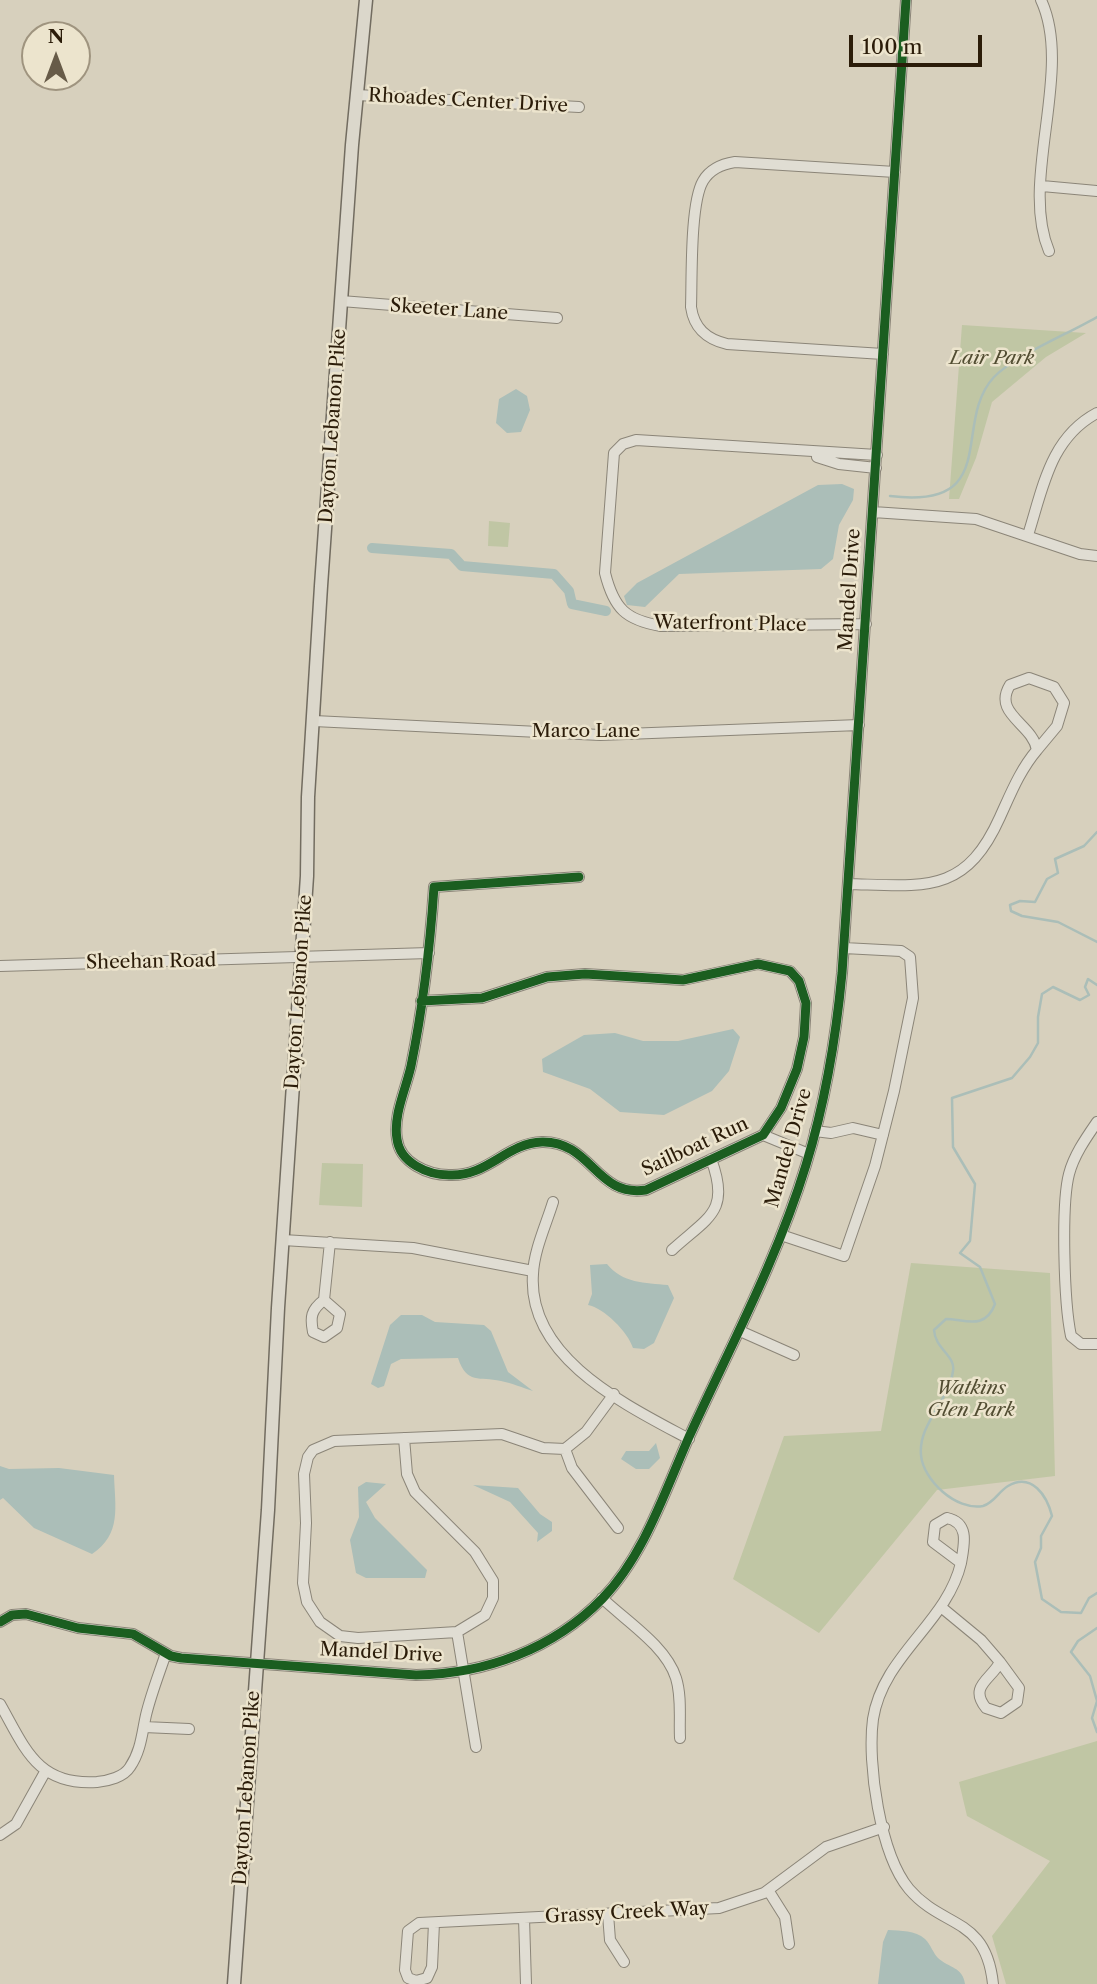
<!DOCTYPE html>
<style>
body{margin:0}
#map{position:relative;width:1097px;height:1984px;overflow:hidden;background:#d7d0bd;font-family:"Libre Caslon Text",serif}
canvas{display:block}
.north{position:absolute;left:21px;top:21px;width:70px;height:70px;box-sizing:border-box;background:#ece4cd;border:2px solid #9f947f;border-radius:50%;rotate:0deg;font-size:19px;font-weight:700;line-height:28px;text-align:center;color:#2b1c09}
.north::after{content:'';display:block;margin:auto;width:24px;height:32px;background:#675b48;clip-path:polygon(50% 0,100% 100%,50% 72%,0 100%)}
.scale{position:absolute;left:849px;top:35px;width:133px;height:32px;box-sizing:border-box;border:4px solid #2b1c09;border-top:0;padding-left:9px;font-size:21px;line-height:24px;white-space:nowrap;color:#2b1c09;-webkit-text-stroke:5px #ece4cd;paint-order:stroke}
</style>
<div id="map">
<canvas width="1097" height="1984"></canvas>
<div class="north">N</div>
<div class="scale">100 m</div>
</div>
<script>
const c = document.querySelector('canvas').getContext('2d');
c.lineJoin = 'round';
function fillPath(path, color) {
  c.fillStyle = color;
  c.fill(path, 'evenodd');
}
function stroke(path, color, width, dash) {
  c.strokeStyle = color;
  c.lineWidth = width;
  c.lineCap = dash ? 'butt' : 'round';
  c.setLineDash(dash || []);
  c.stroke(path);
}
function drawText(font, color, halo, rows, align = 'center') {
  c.font = font + ' "Libre Caslon Text",serif';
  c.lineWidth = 5;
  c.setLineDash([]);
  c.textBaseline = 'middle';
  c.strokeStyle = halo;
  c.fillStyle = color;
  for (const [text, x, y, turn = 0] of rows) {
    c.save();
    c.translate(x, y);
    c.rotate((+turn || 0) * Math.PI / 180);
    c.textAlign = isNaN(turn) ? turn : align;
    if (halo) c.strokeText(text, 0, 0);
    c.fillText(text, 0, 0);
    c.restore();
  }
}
fillPath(new Path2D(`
 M962,325L1086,333L1046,357L992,402L976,458L959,499H949Z
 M489,521L510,523L508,547L488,546Z
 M322,1163L363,1164L362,1207L319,1205Z
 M911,1263L1050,1273L1055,1476L937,1490L819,1633L733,1579L784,1436L881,1431Z
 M1097,1741V1984H1006L992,1936L1050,1861L967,1816L959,1782Z`), '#c0c6a4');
fillPath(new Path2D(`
 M516,389L527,396L530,410L521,432L507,433L496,423L499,399Z
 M842,484L854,489L853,500L839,525L833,559L821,569L679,574L645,607L627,605L624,596L637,583L818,485Z
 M733,1029L740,1037L729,1071L712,1091L664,1115L620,1112L590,1089L543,1072L542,1059L584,1035L615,1033L643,1041H678Z
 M607,1264C622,1283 645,1283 668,1285L674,1298L654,1343L644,1349L633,1348C628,1332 604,1308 588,1305L592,1294L590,1265Z
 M401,1315H422L435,1322L484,1325L491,1331L508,1372L533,1391C523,1388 512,1383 501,1381C479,1376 467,1385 458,1358L401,1359L391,1364L384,1386L378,1388L371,1384L390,1325Z
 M656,1443L660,1458L649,1469H636L621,1459L626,1451H649Z
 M0,1466L9,1469L59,1468L114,1475C115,1507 122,1534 92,1554L34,1528L3,1498L0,1500Z
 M366,1482L386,1484L366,1502L375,1518L427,1570L425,1578H366L356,1573L350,1540L359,1517L358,1487Z
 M473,1485L518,1488L540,1514L552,1522V1531L537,1542L538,1533L510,1502Z
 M888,1930C901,1931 915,1930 925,1939C931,1945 933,1953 938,1958C949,1968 963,1967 965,1984H878L883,1942Z`), '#abbeb8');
stroke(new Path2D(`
 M890,496C1003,510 951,423 994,377C1014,356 1070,333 1097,317
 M1097,832L1084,846L1055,859L1058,873L1047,879L1035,902L1020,901L1010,905L1011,911L1022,916L1058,922L1097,942
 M1097,985L1088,979L1085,987L1089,995L1080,1000L1053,987L1042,994L1038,1017V1043L1030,1057L1012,1078L952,1098L953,1147L975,1184L970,1241L960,1253L980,1267L995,1304C985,1331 964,1319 946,1319L934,1330C935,1349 956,1356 953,1371C949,1401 918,1424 921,1455C923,1480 956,1511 983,1506C994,1503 999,1491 1008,1486C1032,1472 1047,1496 1052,1516L1041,1536V1548L1035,1562L1042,1599L1061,1612L1081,1613L1089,1598L1097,1593
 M1097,1628L1078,1641L1071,1652L1090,1676L1097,1701
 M1097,1701L1092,1718L1097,1732`), '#abbeb8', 2.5);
stroke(new Path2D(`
 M372,548L451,554L462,566L554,574L569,591L572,604L606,611`), '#abbeb8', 10);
const minor = new Path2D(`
 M1041,0C1074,71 1019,180 1049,251
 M357,95L579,107
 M1042,186L1097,191
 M341,301L557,318
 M883,354L727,344C706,339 694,328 691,307C692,279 690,203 703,181C710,169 722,164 735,162L895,172
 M817,457L839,464L876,468
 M873,512L976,519L1080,554L1097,556
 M1028,535C1043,488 1050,438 1097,413
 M866,624L661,626C626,620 614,609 605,573L614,453L623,444L636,440L877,455
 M1029,678L1054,687L1064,703L1057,726L1037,750C1033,724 992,714 1010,685Z
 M314,721L600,735L859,725
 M848,884C925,886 965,895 1000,817C1011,793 1020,770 1037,750
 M0,966L429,953
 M421,1001L482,998L547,977L585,974L683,980L758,964L790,971L799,981L806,1003L804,1037L797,1069L781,1108L763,1135L646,1190C596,1198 592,1141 542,1142C506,1143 488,1177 449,1175C428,1175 400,1163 397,1139C393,1115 406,1089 411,1066C423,1007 430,947 434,887L579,877
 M1097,1122C1086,1138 1074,1155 1069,1174C1061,1205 1064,1303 1071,1336L1081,1344H1097
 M815,1131L831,1133L853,1128L883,1135
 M763,1135L809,1154
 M553,1202C546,1225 534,1250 533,1274C527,1358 626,1405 689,1439
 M781,1235L844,1256L875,1166L894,1091L913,998L910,957L901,951L844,948
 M283,1240L413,1248L533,1271
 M672,1250C708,1217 731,1212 711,1159
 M324,1300L340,1314L337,1328L324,1337L313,1332C310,1317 311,1310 324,1300L330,1242
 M740,1331L794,1355
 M404,1438L407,1474L415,1492L475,1552L493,1581V1598L485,1615L457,1632L358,1638L340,1636L320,1622L307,1602L303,1583L306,1523L304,1474L308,1457L313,1450L334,1441L502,1434L543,1448L565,1449L586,1432L614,1394
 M565,1449L572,1468L618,1528
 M947,1518C970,1523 964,1545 961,1563L933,1542L935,1525Z
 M961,1563C947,1623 883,1655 873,1719C867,1763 880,1854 909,1889C943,1929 986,1916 993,1984
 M602,1598C626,1621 666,1646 676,1678C682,1697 679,1719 680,1738
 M941,1607L981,1640L1000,1662
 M0,1622L12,1615L26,1614L78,1628L133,1634L171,1656L181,1658L416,1675C486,1674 553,1649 602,1599C644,1556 665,1491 689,1437C730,1347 777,1260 806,1165C825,1103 836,1038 842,973L906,0
 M457,1632L476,1747
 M1000,1662L1019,1688L1017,1702L1001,1713L986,1708C968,1686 992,1679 1000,1662Z
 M0,1704C25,1748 37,1786 97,1782C108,1781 124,1777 130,1767C141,1751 142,1733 146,1715C151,1694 159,1674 166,1653
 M144,1727L189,1729
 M0,1835L16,1824L45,1772
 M768,1890L785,1917L789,1944
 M608,1914L610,1940L624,1962
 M524,1918L526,1984
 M434,1923L432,1967L427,1978L416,1981L408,1978L405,1970L408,1931L419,1923L719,1908L764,1893L826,1847L884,1827`);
const major = new Path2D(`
 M234,1984L268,1510L278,1308L307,876L308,797L321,586L352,145L366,0`);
stroke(minor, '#8b8578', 12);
stroke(major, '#726c60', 15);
stroke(minor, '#e0ddd3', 10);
stroke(major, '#dbd7cb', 12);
stroke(new Path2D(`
 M421,1001L482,998L547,977L585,974L683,980L758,964L790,971L799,981L806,1003L804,1037L797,1069L781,1108L763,1135L646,1190C596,1198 592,1141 542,1142C506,1143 488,1177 449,1175C428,1175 400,1163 397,1139C393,1115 406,1089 411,1066C423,1007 430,947 434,887L579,877
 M0,1622L12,1615L26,1614L78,1628L133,1634L171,1656L181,1658L416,1675C486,1674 553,1649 602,1599C644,1556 665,1491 689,1437C730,1347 777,1260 806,1165C825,1103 836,1038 842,973L906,0`), '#1b5e20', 9);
drawText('19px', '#2b1c09', '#ece4cd', [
 ["Rhoades Center Drive",468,101,3],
 ["Skeeter Lane",449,310,4],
 ["Dayton Lebanon Pike",333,426,-86],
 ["Mandel Drive",850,590,-86],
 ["Waterfront Place",730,624,1],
 ["Marco Lane",586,732],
 ["Sheehan Road",151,962,-1],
 ["Dayton Lebanon Pike",299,992,-86],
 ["Sailboat Run",695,1147,-25],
 ["Mandel Drive",789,1148,-74],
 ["Mandel Drive",381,1653,3],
 ["Dayton Lebanon Pike",247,1788,-86],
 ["Grassy Creek Way",627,1913,-3]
]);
drawText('italic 19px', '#524d32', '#ece4cd', [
 ["Lair Park",992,359],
 ["Watkins",971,1389],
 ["Glen Park",971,1411]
]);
</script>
